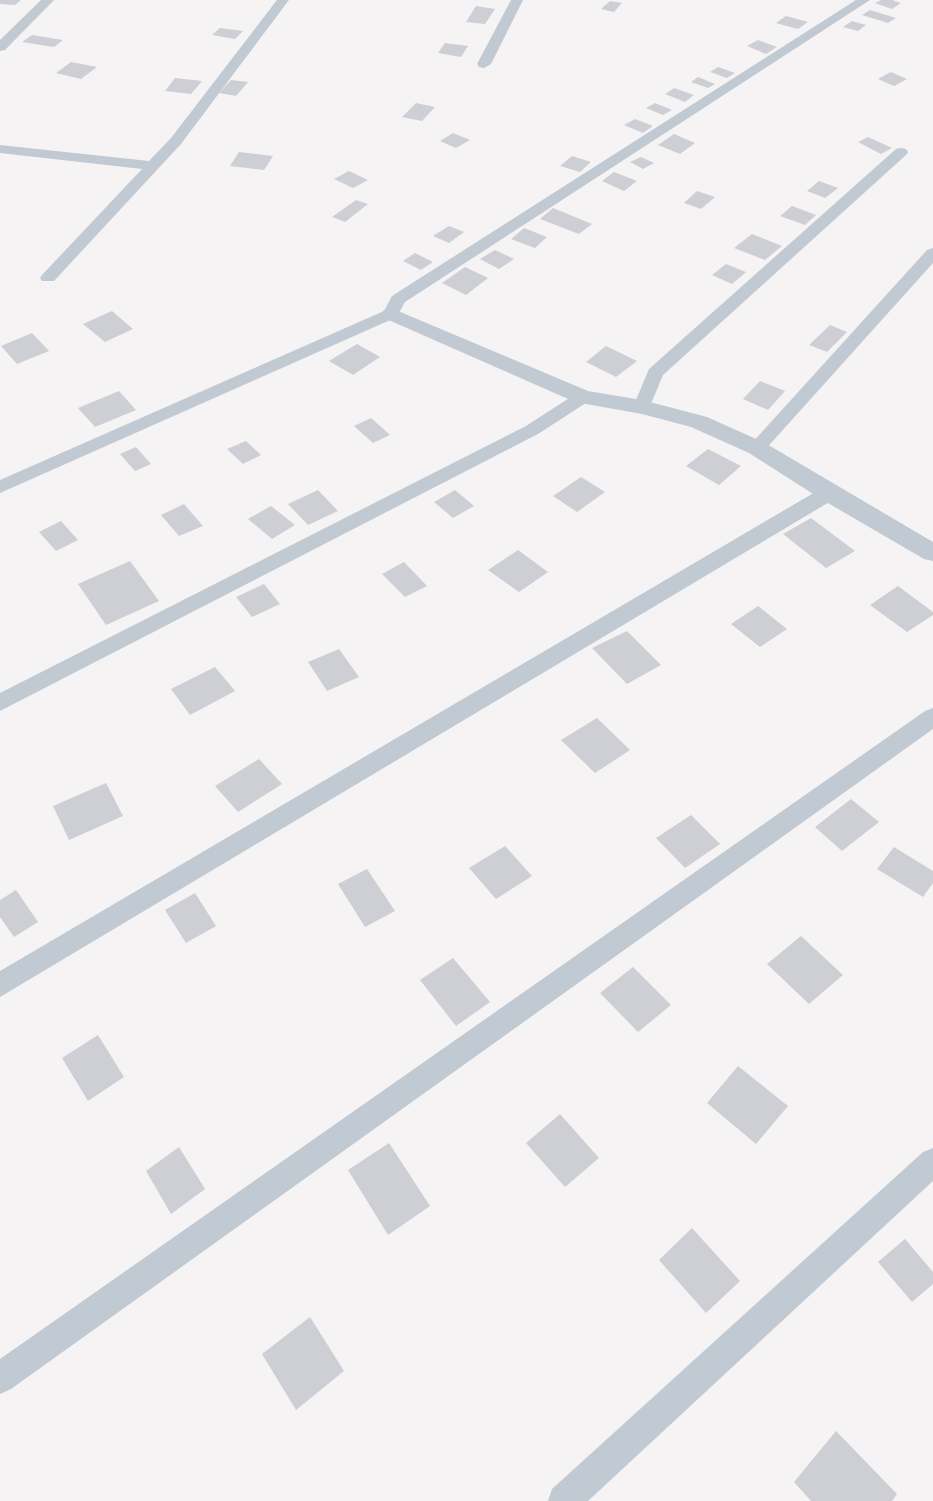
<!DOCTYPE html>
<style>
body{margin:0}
canvas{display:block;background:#f5f3f3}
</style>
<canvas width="933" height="1501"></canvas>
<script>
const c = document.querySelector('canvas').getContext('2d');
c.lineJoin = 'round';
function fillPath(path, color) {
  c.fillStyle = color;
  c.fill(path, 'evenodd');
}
fillPath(new Path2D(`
 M0,0H21L15,5L0,4Z
 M881,0H892L901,3L892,9L875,3Z
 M610,1L622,3L614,12L601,9Z
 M476,6L495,9L485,24L466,22Z
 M870,10L896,18L888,23L862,15Z
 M786,16L808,22L798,29L776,23Z
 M852,21L866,25L858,31L843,27Z
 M220,28L243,31L235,39L212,35Z
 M32,35L63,40L54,47L22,42Z
 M758,40L777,47L766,54L747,46Z
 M445,43L468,46L461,57L438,53Z
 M71,62L97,67L81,79L56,73Z
 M718,67L735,73L727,78L710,72Z
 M891,72L907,79L894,86L878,79Z
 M698,77L715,84L708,88L691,82Z
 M175,78L202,81L191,94L165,91Z
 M231,80L248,82L236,96L219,93Z
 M674,88L694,95L685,102L665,94Z
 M416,103L435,107L422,121L402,117Z
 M655,103L672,110L663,115L646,108Z
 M635,119L653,126L643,133L624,125Z
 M453,133L470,140L456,148L440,141Z
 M674,134L695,143L680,154L658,145Z
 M868,137L892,148L881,154L858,142Z
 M239,152L273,156L264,170L230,166Z
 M572,156L591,162L580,172L560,166Z
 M641,157L654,163L643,169L630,162Z
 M349,171L368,180L353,188L334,179Z
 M614,172L637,181L624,191L602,181Z
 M819,181L838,188L825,198L807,191Z
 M697,191L715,197L701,209L684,203Z
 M356,200L368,204L345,222L332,217Z
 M792,206L816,215L805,225L780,216Z
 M553,208L592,224L579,234L540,219Z
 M449,226L464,232L449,243L433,236Z
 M524,228L547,237L535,248L511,239Z
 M752,234L782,246L765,260L734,248Z
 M495,250L514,259L499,269L480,259Z
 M415,253L433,262L421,270L403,261Z
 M726,264L746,272L732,284L712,275Z
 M465,267L488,278L466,295L442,283Z
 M112,311L133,329L105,342L83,324Z
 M830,325L847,332L827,352L809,345Z
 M32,333L49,351L17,364L1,346Z
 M357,344L380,357L353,375L329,361Z
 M606,346L637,361L616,377L586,362Z
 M760,381L785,391L768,410L743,399Z
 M119,391L136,410L95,427L78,408Z
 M371,418L390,435L373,443L354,426Z
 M246,441L261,455L243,464L227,449Z
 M136,447L151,464L135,471L120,454Z
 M708,449L741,466L719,485L686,466Z
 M581,477L605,492L577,512L553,496Z
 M318,490L338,511L308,525L288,504Z
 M455,490L474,506L453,518L434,502Z
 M184,504L203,526L179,536L161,515Z
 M271,506L295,525L272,539L248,519Z
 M811,518L855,551L826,568L783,534Z
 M61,521L78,540L56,551L39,532Z
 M518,550L548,572L519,592L488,570Z
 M130,561L159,601L106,625L78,584Z
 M404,562L427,586L405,597L382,574Z
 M264,584L280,604L252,617L236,597Z
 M898,586L933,612V615L907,632L870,605Z
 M758,606L787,629L760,647L731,624Z
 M627,631L661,665L627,684L592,648Z
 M339,649L359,677L327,691L308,662Z
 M215,667L235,691L190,715L171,689Z
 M597,718L630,750L595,773L561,740Z
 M259,759L282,784L238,812L215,786Z
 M106,783L123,816L69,840L53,806Z
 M851,799L879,822L842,851L815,827Z
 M691,815L720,844L685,868L656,838Z
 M505,846L532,876L496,899L469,868Z
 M894,847L933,871V883L923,897L877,869Z
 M367,869L395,911L365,927L338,884Z
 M16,890L38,922L14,937L0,917V900Z
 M195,893L216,926L186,943L165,910Z
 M801,936L843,975L809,1004L767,964Z
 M453,958L490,1002L456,1026L420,980Z
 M633,967L671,1005L638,1032L600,993Z
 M98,1035L124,1077L88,1101L62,1058Z
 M738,1066L788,1106L756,1144L707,1103Z
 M560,1114L599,1158L565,1187L526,1143Z
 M389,1143L430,1206L388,1235L348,1170Z
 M179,1147L205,1189L171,1214L146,1171Z
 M692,1228L740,1281L706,1313L659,1260Z
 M905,1239L933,1272V1284L912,1302L878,1262Z
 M310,1317L344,1371L296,1410L262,1354Z
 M836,1431L897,1494L892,1501H811L794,1482Z`), '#cdcfd5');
fillPath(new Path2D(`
 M41,0H54L5,50L0,51V40Z
 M277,0H289L181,144L54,281H42L40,278L42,275L142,169L0,153V145L149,161L171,138Z
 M511,0H523L491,64L484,68L479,67L477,64Z
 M856,0H870L405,302L397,317L0,493V480L384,311L392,296Z
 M901,148L906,149L908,152L906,155L663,375L648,411H636L633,407L649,369L896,149Z
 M933,248V263L763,452H751L748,448L751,444L927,250Z
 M583,391L589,393L592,397L589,401L538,434L0,711V693L526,426L577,393Z
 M829,487L836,488L838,493L836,498L0,997V971L822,488Z
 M933,708V729L11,1389L0,1394V1359L925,711Z
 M933,1148V1181L588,1501H548L552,1489L923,1152Z`), '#c1cad2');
fillPath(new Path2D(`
 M391,308L588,391L642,400L707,417L765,443L933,542V561L924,559L821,499L749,453L691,427L642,414L575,402L384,318L381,314L384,310Z`), '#c1cad2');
</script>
